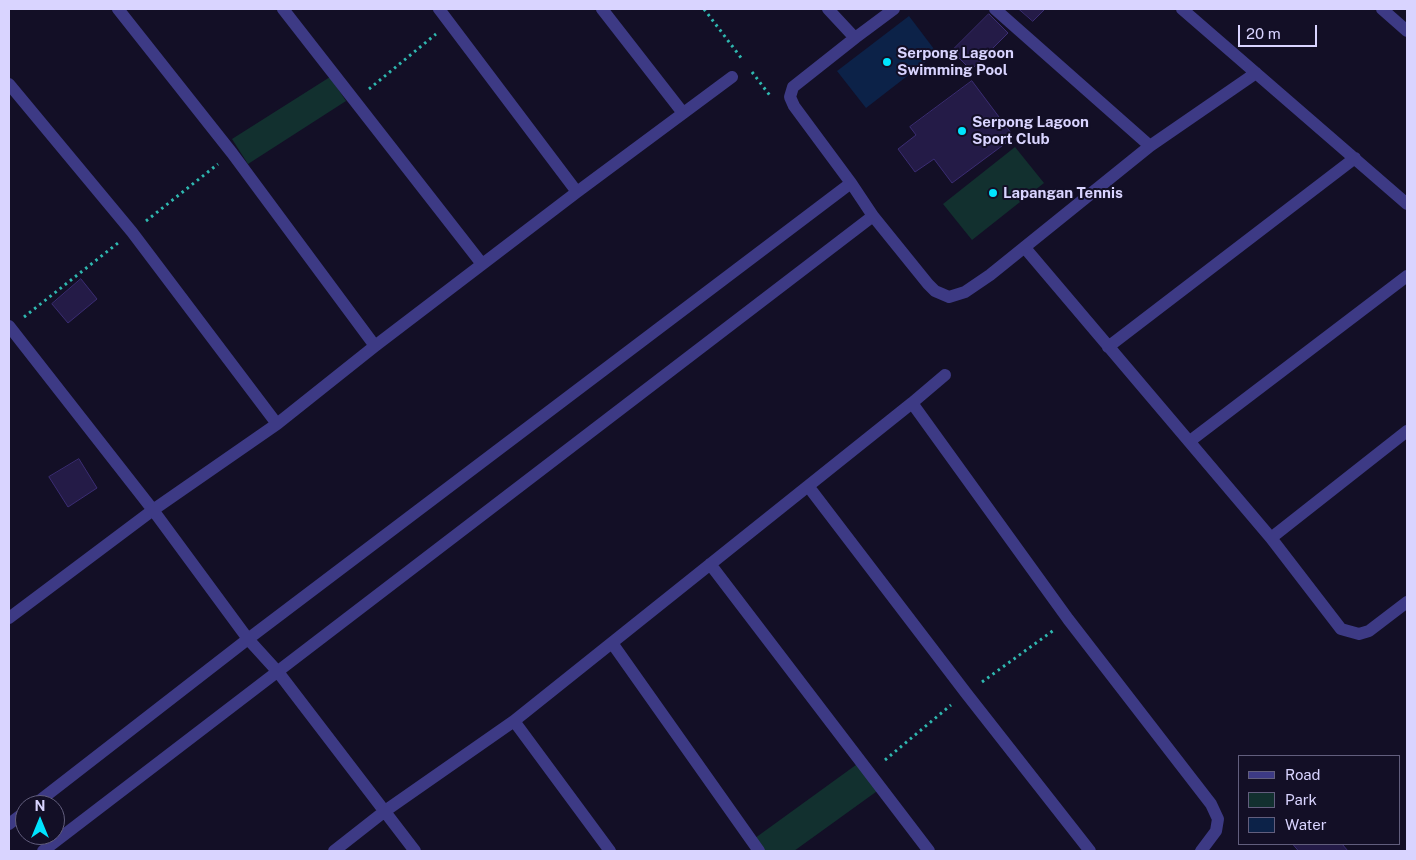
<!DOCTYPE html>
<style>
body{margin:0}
#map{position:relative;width:1416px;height:860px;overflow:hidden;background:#130f26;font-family:"Public Sans",sans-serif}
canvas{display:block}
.frame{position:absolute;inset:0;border:10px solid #d9d4ff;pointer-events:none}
.legend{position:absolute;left:1238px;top:755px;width:162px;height:90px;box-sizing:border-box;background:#130f26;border:1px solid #625e7d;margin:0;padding:6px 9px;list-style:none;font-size:15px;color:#d9d4ff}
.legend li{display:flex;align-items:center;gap:10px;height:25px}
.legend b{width:25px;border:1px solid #625e7d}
.north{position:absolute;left:15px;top:795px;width:50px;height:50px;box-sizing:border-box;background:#130f26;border:1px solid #625e7d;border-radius:50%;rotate:0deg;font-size:14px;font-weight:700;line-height:20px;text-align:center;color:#d9d4ff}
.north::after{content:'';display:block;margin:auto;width:18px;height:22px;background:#00e5ff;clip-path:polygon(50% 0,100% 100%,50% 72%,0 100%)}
.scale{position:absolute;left:1238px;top:25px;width:79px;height:22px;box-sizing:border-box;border:2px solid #d9d4ff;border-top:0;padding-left:6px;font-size:15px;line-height:18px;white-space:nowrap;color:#d9d4ff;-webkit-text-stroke:4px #130f26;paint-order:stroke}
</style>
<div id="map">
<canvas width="1416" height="860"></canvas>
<div class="frame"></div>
<ul class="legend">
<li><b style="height:6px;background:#3d3a85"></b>Road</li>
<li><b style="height:14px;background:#12302f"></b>Park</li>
<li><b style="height:14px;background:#0c2248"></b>Water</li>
</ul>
<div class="north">N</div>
<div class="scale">20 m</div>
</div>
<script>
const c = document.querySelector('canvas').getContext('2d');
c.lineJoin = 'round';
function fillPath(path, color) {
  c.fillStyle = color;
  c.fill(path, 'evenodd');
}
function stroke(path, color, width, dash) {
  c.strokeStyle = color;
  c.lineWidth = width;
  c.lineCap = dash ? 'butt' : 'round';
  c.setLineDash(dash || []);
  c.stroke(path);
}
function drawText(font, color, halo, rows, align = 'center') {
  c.font = font + ' "Public Sans",sans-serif';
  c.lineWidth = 4;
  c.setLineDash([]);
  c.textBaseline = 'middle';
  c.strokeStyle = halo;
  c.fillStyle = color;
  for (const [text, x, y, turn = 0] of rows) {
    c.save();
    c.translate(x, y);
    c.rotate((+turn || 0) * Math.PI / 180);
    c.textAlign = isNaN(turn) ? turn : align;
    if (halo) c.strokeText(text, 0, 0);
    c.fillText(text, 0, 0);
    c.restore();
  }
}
fillPath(new Path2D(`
 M330,77L346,101L248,164L232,139Z
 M1015,147L1044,183L972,240L943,204Z
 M860,762L880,789L794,851H758L751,841Z`), '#12302f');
fillPath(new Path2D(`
 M909,16L937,53L866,108L837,71Z`), '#0c2248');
const building = new Path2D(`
 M1019,9H1045L1033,21Z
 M989,14L1008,33L971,70L952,51Z
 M972,81L1014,137L952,183L934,159L915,172L898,149L916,135L910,127Z
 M81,279L97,299L68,323L52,304Z
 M79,459L97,488L68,507L49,477Z
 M1293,844H1342L1348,851H1299Z`);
fillPath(building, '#241b47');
stroke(building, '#3b2d73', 1);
stroke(new Path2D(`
 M704,9L742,59
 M752,72L771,97
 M369,89L436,34
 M146,221L218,164
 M24,317L118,243
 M982,682L1054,630
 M885,760L951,705`), '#2fb8b0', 3, [2.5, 4]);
stroke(new Path2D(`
 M118,9L232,153L375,346
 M283,9L482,264
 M439,9L577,192
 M602,9L683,113
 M828,9L855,38
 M894,9L855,38L793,87L790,97L794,106L851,183L873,216L928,284L935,291L949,297L965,292L990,275L1150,146L1256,73
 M995,9L1150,146
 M1182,9L1407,204
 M1382,9L1407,31
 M9,84L132,232L277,424
 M1025,248L1271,538L1341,629L1359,634L1369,631L1407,602
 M9,326L153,510L248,639L278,672L415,851
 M1108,347L1355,158
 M912,403L1068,619L1211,804L1218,819L1216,831L1201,851
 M1190,441L1407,276
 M808,486L966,693L1090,851
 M1271,538L1407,431
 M710,564L929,851
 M9,618L153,510L277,424L375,346L577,192L732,77
 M612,643L759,851
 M514,721L610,851
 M34,805L248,639L851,183
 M9,824L25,812
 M43,851L873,216
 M334,851L385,811L514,721L912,403L945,375`), '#3d3a85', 12);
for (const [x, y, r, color] of [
 [887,62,5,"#00e5ff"],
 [962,131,5,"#00e5ff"],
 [993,193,5,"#00e5ff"]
]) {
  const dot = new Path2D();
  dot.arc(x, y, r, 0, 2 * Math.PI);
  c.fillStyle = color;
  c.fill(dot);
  stroke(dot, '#130f26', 2);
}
drawText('bold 15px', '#d9d4ff', '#130f26', [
 ["Serpong Lagoon",897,53],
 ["Swimming Pool",897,70],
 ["Serpong Lagoon",972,122],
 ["Sport Club",972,139],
 ["Lapangan Tennis",1003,193]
], 'left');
</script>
